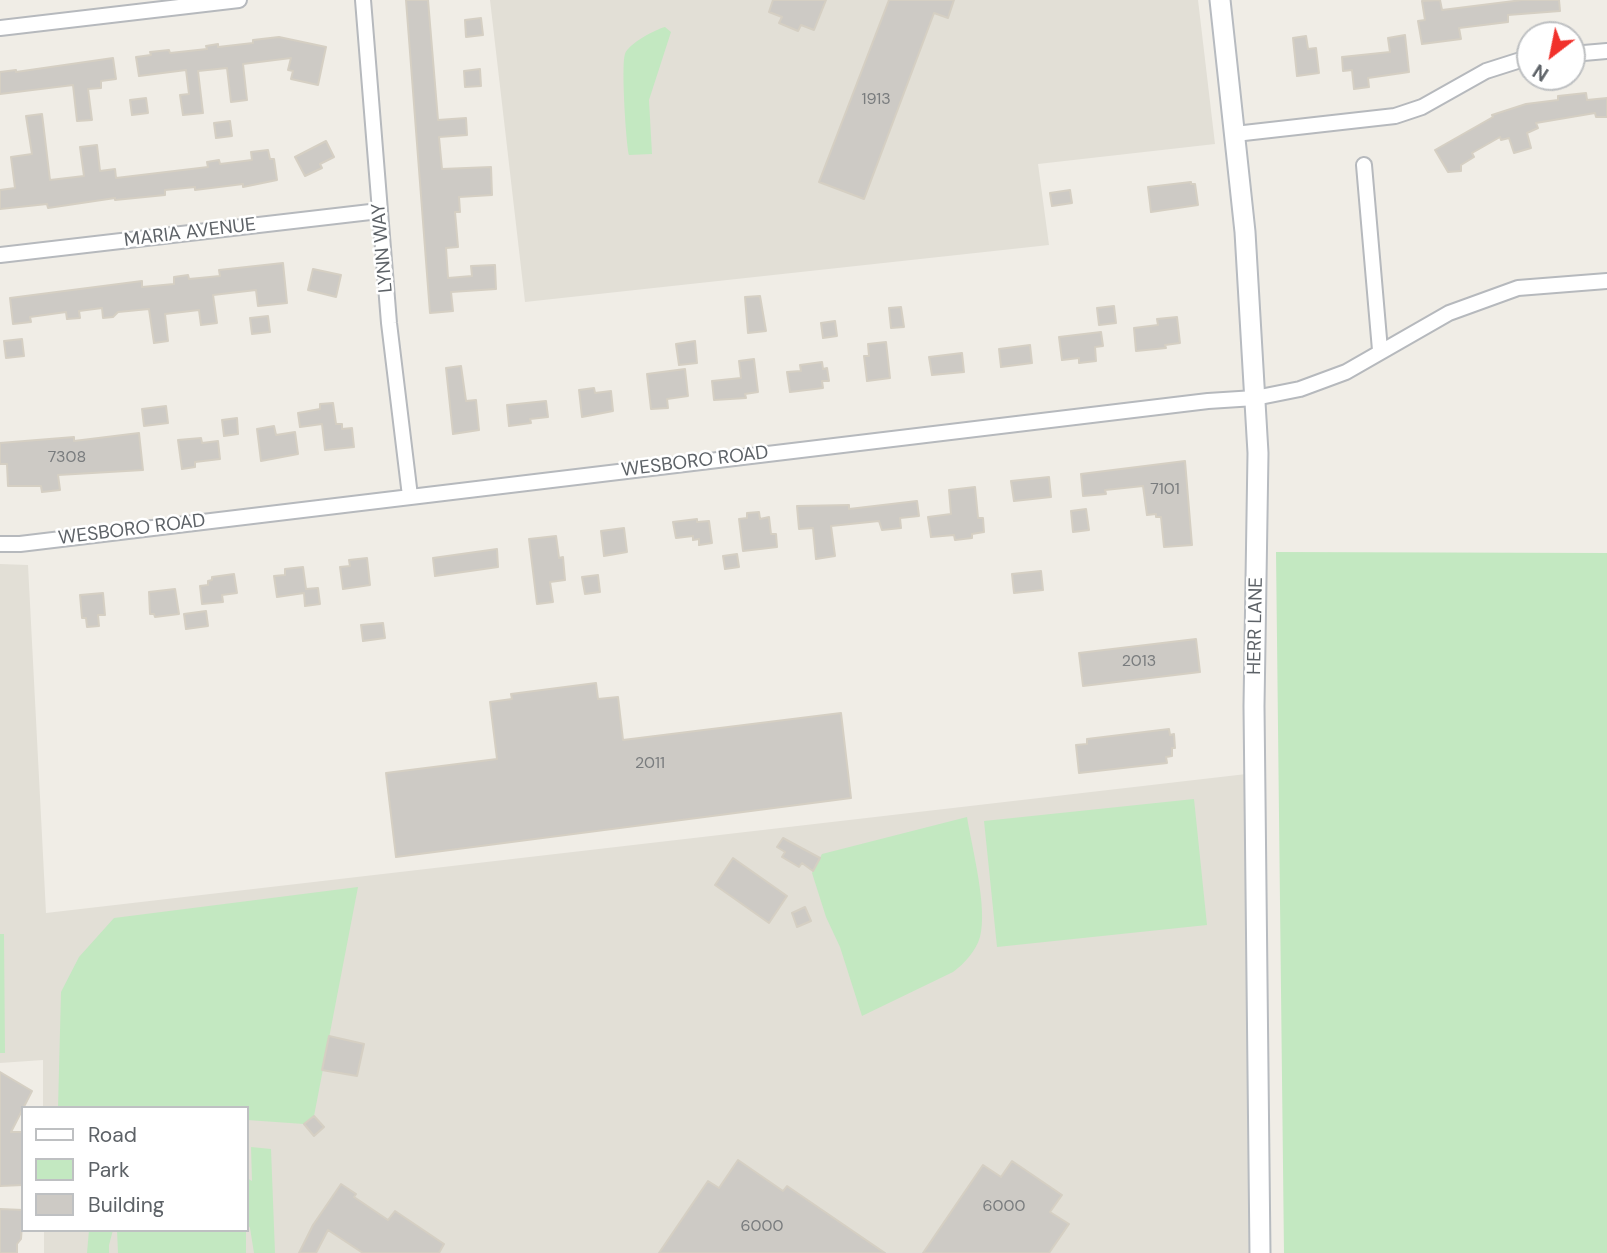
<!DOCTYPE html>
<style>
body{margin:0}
#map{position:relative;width:1607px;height:1253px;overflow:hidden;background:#f0ede6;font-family:"DM Sans",sans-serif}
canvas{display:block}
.legend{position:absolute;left:21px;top:1106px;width:228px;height:126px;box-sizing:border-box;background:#fff;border:2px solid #bec0c2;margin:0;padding:9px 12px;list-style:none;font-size:21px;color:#5d6267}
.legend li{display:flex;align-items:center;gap:14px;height:35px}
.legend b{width:35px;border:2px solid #bec0c2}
.north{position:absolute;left:1516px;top:21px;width:70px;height:70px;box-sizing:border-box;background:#fff;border:2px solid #bec0c2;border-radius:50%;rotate:212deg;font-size:19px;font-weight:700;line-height:28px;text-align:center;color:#5d6267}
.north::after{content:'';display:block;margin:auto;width:24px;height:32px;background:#f1312b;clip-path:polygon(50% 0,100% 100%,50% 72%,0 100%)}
</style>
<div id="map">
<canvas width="1607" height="1253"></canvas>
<ul class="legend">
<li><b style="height:9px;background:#fff"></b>Road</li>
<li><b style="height:19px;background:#c3e8c1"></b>Park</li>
<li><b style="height:19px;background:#cdcac5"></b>Building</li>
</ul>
<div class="north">N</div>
</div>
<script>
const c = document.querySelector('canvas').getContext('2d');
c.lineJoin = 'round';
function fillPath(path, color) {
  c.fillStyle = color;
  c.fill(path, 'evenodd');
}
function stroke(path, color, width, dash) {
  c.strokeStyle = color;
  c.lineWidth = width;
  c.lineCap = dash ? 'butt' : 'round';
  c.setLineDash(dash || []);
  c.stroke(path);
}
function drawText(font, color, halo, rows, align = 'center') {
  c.font = font + ' "DM Sans",sans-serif';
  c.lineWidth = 5;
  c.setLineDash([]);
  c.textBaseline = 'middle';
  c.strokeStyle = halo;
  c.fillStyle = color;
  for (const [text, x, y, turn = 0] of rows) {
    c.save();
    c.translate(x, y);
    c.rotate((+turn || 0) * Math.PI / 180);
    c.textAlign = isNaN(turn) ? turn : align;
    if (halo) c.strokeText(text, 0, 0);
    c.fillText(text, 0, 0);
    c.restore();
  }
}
fillPath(new Path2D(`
 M490,0H1198L1215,144L1038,164L1049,245L525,302Z
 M0,564L28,565L46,913L1255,773L1258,1253H44V1230H247V1108H43V1060L0,1063Z`), '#e2dfd6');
fillPath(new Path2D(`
 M665,27L671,32L649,100L652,154L629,155C626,143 621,64 625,54C628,44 656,29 665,27Z
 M1276,552L1607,553V1253H1284Z
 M1194,799L1207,925L997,947L984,821Z
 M967,817C972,848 988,908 980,937C976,951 964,964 953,972L862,1016L840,947L826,917L812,873L822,854Z
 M358,887L314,1116L304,1124L247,1120V1108H58L61,992L79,957L114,918Z
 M0,934H4L5,1053H0Z
 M251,1147L271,1149L275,1253H254L250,1228L247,1222V1178L252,1181Z
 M89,1230H113L109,1245V1253H87Z
 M117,1230H246V1253H118Z`), '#c3e8c1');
const building = new Path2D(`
 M406,0H428L438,120L466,118L467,135L439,137L442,169L491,167L492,195L459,197L460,212H455L458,247L446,248L448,278L472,276L471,266L495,265L496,289L451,292L453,311L430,313Z
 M773,0H826L814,30L801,25L798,31L779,23L782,17L769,12Z
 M889,0H954L948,18L934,13L864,199L819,182Z
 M1440,0L1442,10L1522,0H1559L1560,11L1508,15V22L1459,28L1461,39L1422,44L1418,21L1425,20L1422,1Z
 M481,18L483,35L466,37L465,20Z
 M1405,35L1409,72L1368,78L1369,87L1354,89L1352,70L1343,71L1342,57L1390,52L1388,38Z
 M1306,36L1308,49L1316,48L1319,73L1297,76L1293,38Z
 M279,37L326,47L318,85L291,79L293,71L288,70L291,58L243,64L247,100L231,102L227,68L198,71L203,113L183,115L180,95L189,94L186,70L139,76L136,57L151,55L150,52L169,50L170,53L207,49L206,46L218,44V47L253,43V40Z
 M113,58L116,79L101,81V88L88,89L92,120L77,121L73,85L0,94V72L16,70V72Z
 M480,69L481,86L465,87L464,71Z
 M1586,93L1587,100L1607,98V117H1596L1595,113L1536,123L1538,128L1527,133L1531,148L1514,153L1509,138L1501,140L1500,137L1472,153L1474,157L1461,165V171L1448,172L1435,150L1493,117L1492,115L1526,104L1558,100V96Z
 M146,98L148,113L132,115L130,100Z
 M42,114L50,180L84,176L80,147L97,145L100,171L115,169L116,178L208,167L207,162L219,160L220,164L252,160L251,152L268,150L270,159H274L277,180L243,187V184L195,190V187L165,190V195L115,200V198L48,208L47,204L0,209V190L15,188L11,157L32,154L26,116Z
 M230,121L232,136L216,138L214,123Z
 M326,141L334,157L320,164L322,168L305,176L295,157Z
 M1191,182V184H1195L1198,205L1151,212L1148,187Z
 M1070,190L1072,203L1052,206L1050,193Z
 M283,263L287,303L258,306L256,290L213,295L217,323L201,325L199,310L165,314L168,341L154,343L149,309L118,312L113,317L103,318L102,308L79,311L80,318L67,319L66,312L30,317L31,322L13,324L10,298L142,281V287L174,284V277L188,275L189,279L220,276L219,270Z
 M313,269L341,275L336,297L308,290Z
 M760,296L766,331L748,333L745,297Z
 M1114,306L1116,323L1099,325L1097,308Z
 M901,307L904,327L891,328L889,308Z
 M268,316L270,332L252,334L250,318Z
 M1177,317L1180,343L1165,345L1166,348L1136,351L1134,328L1158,325L1157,319Z
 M835,321L837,336L823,338L821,323Z
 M1101,332L1103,346L1095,347L1096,361L1079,363V358L1062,360L1059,337Z
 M22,339L24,356L6,358L4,341Z
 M695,341L697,363L679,365L676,344Z
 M886,342L890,378L867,381L864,356H869L868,344Z
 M1030,345L1032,363L1001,367L999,349Z
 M962,353L964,372L932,375L929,357Z
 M754,359L758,392L745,394L746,398L714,400L712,381L741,378L739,361Z
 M822,362L823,369L827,368L829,381H822L823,388L790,392L787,372L801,371L800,365Z
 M461,366L466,401L476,400L479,430L453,434L446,368Z
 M685,369L688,396L667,399L668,408L651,409L647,374Z
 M594,388L595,393L611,391L613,411L582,417L579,390Z
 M546,401L548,417L530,419L531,423L509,426L507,405Z
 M333,403L336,424H342V429L352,428L354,447L325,450L322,424L300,427L298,413L320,409V404Z
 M166,406L168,423L144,426L142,409Z
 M237,418L238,434L224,436L222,420Z
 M274,426L276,435L295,432L298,454L261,461L257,429Z
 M139,433L143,470L58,475L60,490L42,492L41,486H8L7,464H0V443L74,437V441Z
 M201,438L202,443L218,441L220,459L195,462V467L182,469L178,440Z
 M1185,461L1192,545L1164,547L1161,517H1156V514L1147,515L1143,486L1105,490L1106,494L1083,496L1081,474Z
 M1049,477L1051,497L1014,501L1011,481Z
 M975,487L978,518H983L984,532L972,534V538L955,540L954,535L931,537L928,517L951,514L949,490Z
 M917,501L919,516L900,518L901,528L882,530L879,521L831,526L835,556L816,559L813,528L799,529L797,506L849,505V509Z
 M1086,509L1089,530L1073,532L1071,511Z
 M759,512L760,519L769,517L771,534H776L777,547L743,551L739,519L747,518V513Z
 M697,519V522L709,521L712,543L699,545V539L693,540V536L676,538L673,522Z
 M624,528L627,552L604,556L601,531Z
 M556,536L559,558L563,557L565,580L550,582L553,602L537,604L529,539Z
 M497,549L498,567L435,576L433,558Z
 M737,554L739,567L725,569L723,556Z
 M367,558L370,585L343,589L340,567L350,566L349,560Z
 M303,567L306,589L318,588L320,604L305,606L304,593L277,597L274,576L285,575V569Z
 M1041,571L1043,590L1014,593L1012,574Z
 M234,574L237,593L222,595L223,602L202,604L200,586L208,585V581L212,580V577Z
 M598,575L600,592L585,594L582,577Z
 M175,589L179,614L155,617L154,614H150L149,592Z
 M103,593L105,615H98L99,626L87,627L86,618H82L80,595Z
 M206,611L208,626L186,629L184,614Z
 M383,623L385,638L363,641L361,625Z
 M1196,639L1200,672L1083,686L1079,653Z
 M596,683L598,699L618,697L623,740L841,713L851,798L396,857L386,773L497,759L490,702L512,699L511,694Z
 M1169,729L1170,735L1174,734L1175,748H1172V756L1166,757L1167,763L1079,773L1076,745L1087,744V739Z
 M783,838L820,858L813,871L802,863L799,867L782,857L785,852L777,847Z
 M733,858L787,896L769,923L715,885Z
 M805,907L811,921L797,927L792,913Z
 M329,1036L364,1044L357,1076L322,1070Z
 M0,1072L32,1091L11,1132H23V1185L0,1186Z
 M314,1116L324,1127L314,1136L304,1124Z
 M738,1160L783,1191L787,1186L885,1253H659L708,1181L719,1188Z
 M1012,1161L1062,1195L1050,1212L1069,1224L1049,1253H923L983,1165L1001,1177Z
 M341,1184L356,1194L354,1197L388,1220L395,1211L444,1244L439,1253H363L328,1230L316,1253H299L313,1225Z
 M0,1209L23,1210L21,1239L17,1244V1253H0Z`);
fillPath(building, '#cdcac5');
stroke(building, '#d5cfc3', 2);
const street = new Path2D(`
 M363,0L389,323L410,496
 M0,28L239,0
 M1572,54L1607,51
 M1235,134L1395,116L1422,107L1486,71L1530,57
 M1364,165L1380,350
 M0,255L379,211
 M0,544H20L1208,401L1255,398L1300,389L1346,372L1449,313L1518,288L1607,281`);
const secondary = new Path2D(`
 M1220,0L1245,232L1258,453L1254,706L1260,1253`);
stroke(street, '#b6b9bd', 18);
stroke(secondary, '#b7bbc0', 23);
stroke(street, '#fff', 14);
stroke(secondary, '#fff', 19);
drawText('16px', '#797c7e', null, [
 ["1913",876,100],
 ["7308",67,458],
 ["7101",1165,490],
 ["2013",1139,662],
 ["2011",650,764],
 ["6000",1004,1207],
 ["6000",762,1227]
]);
drawText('19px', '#5d6267', '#fff', [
 ["MARIA AVENUE",190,233,-7],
 ["LYNN WAY",383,248,-95],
 ["WESBORO ROAD",695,462,-7],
 ["WESBORO ROAD",132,530,-7],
 ["HERR LANE",1256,626,-89]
]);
</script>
